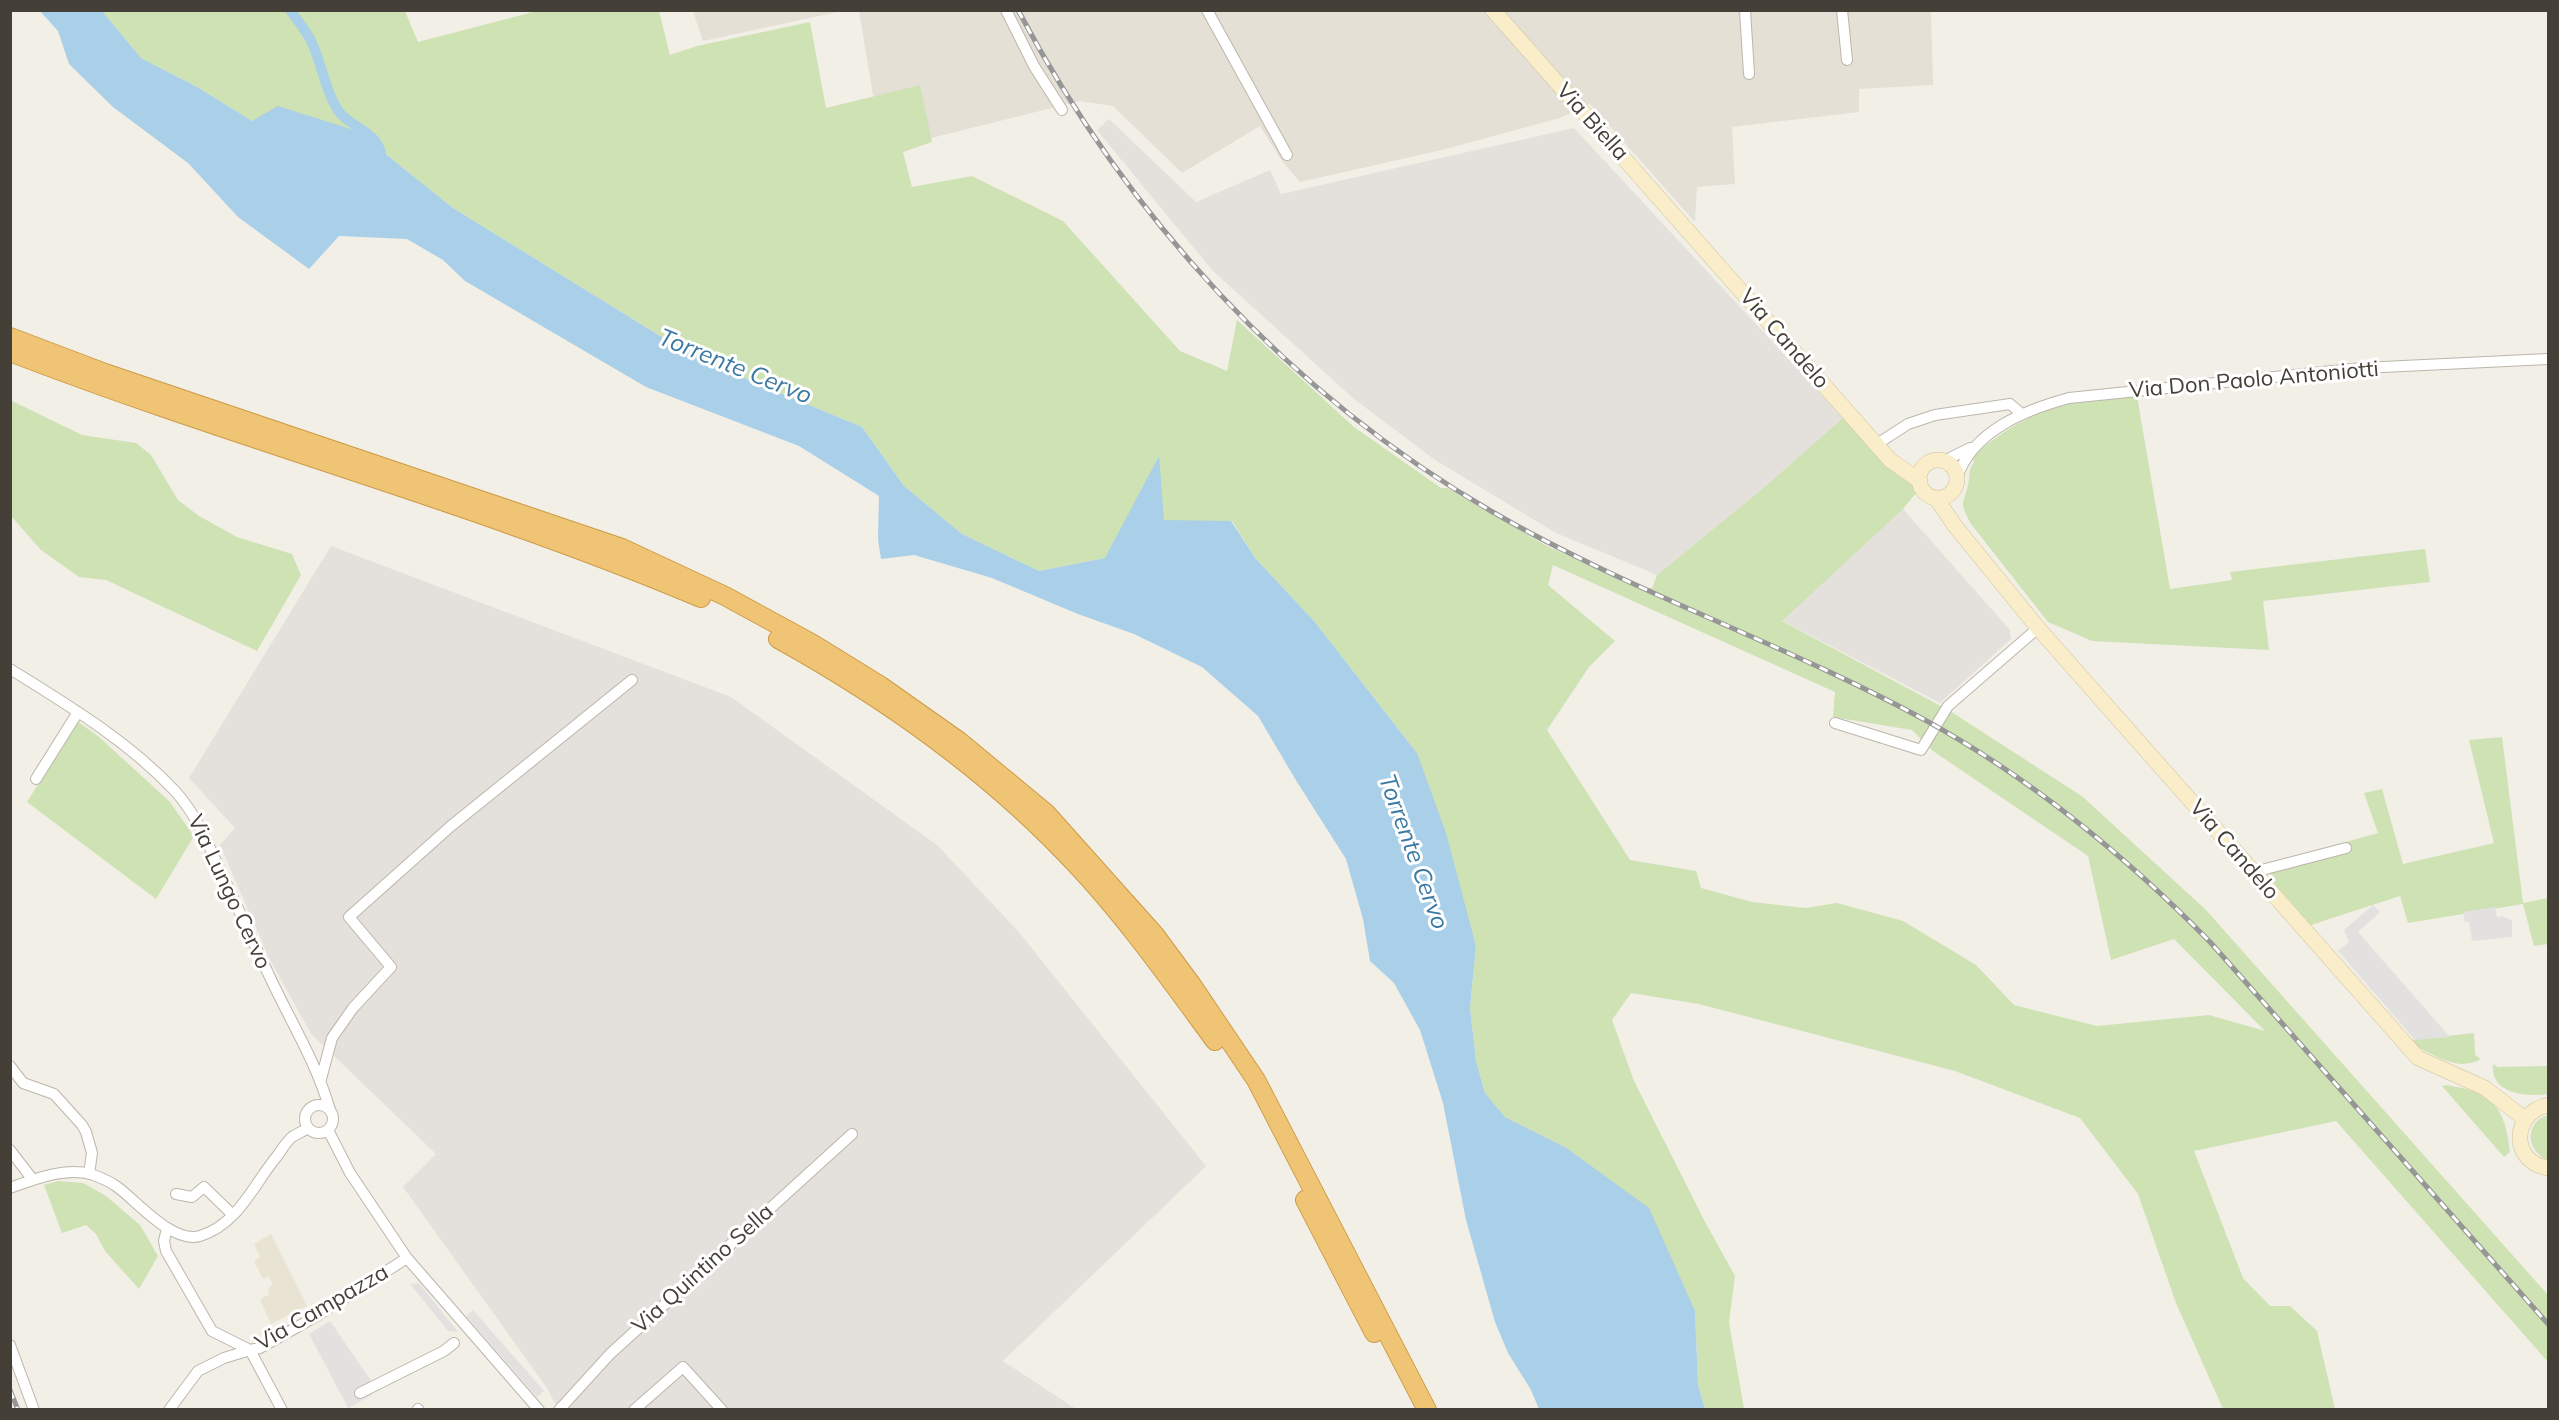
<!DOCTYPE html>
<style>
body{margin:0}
#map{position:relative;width:2559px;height:1420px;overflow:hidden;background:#f2efe7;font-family:Mulish,sans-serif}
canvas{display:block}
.frame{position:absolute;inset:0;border:12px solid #443f37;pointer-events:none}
</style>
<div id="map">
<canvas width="2559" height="1420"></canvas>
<div class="frame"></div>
</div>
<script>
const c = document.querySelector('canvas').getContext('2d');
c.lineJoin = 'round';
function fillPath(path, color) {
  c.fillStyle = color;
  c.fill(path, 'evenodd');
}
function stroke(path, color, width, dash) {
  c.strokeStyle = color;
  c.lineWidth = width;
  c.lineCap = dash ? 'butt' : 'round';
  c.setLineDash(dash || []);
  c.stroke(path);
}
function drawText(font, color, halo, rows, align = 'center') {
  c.font = font + ' Mulish,sans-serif';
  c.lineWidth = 6;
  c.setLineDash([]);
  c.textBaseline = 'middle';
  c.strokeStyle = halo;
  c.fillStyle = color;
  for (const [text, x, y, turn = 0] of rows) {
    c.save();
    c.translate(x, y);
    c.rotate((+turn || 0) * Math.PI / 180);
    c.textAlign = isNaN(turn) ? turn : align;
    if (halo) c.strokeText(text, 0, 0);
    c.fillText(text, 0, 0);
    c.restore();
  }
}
fillPath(new Path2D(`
 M693,11V10L842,11L703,41Z
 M859,11H1931L1933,85L1859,89V112L1732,127L1735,184L1697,187L1695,222L1590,104L1560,118L1442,150L1300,182L1282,161L1260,126L1182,173L1113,106L1080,101L903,145L873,95Z`), '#e5e0d6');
fillPath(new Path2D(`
 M1109,119L1196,202L1270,170L1281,194L1574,128L1843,418L1761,490L1657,575L1556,533L1435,460L1354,399L1212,270L1097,130Z
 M1903,509L2010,630L2011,639L1940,703L1781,620Z
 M331,546L731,697L937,845L1018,931L1206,1166L1003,1361L1076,1409H558L547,1388L403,1187L436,1154L311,1034L269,958L220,845L235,828L189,778Z`), '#e4e0dc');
fillPath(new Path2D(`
 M271,1234L307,1306L271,1324L260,1300L269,1294L268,1289L273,1284L268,1276L263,1279L254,1261L260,1257L254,1244Z`), '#e9e3d3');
fillPath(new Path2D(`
 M102,11H405L418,42L537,11H659L670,55L697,46L810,22L826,108L920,85L932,142L903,152L912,187L972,176L1063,221L1180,351L1227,371L1237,320L1354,427L1441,488H1447L1547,546L1635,587L1652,588L1657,575L1761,490L1843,418L1884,465L1914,486L1916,493L1903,509L1782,621L1950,711L2083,797L2206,910L2548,1295V1362L2336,1121L2194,1151L2243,1278L2270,1306H2290L2317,1331L2335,1409H2223L2176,1303L2138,1194L2080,1118L1955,1071L1699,1004L1631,993L1612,1020L1634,1081L1704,1220L1735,1276L1729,1322L1744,1409H1705L1698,1385L1695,1311L1565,1147L1505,1117L1485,1093L1476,1061L1470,1008L1476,946L1417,753L1314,621L1256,559L1232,521L1105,558L1039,571L962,534L904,486L862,427L694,357L453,208L357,131L252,121L199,88L141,58ZM1553,565L1835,692L1833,717L1912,730L1933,751L2088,856L2111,960L2174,939L2265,1031L2209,1015L2097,1026L2014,1005L1976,965L1903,921L1837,903L1806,908L1752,902L1701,888L1696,871L1630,860L1547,730L1589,667L1615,641L1548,585Z
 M2137,396L2170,589L2232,580L2230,572L2425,549L2430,582L2263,601L2269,650L2092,641L2048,622L1971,524C1960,502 1962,507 1968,485C1971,475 1967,473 1974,462L1972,457C2000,432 2031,413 2068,404C2090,399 2115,398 2137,396Z
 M10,400L82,435L136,443L151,455L178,500L199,516L237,537L292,554L301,575L257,651L106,580L79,577L41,550L11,516Z
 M77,721L99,737L169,801L194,836L156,899L27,802Z
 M2502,737L2523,903L2548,898V944L2534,946L2523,904L2408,923L2400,896L2311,925L2273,882L2267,864L2378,833L2364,793L2382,789L2403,864L2494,843L2469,740Z
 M2474,1033L2475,1055L2481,1059C2458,1072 2437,1056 2415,1046L2410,1040Z
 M2493,1064L2498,1067L2548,1066V1094C2526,1097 2490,1094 2493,1064Z
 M2446,1085C2493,1092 2505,1107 2510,1152L2504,1157L2442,1086Z
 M2548,1115V1160C2526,1152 2524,1122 2548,1115Z
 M58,1181L83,1183L106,1196L140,1225L158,1256L139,1289L105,1251L96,1234L86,1225L62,1233L44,1185Z`), '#cee2b4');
fillPath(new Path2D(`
 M2373,905L2380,912L2358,932L2450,1037L2415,1040L2338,951L2349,942L2344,930Z
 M2495,907L2497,917L2502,916L2512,920V937L2472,941L2469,922H2465L2463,912Z
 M419,1283L458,1332L448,1331L410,1284Z
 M473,1310L544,1391L537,1397L466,1316Z
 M330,1321L374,1385L372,1395L348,1408L309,1334Z`), '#e3e1df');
fillPath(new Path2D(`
 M40,11H102L141,58L199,88L252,121L278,106L357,131L453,208L694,357L862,427L904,486L962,534L1039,571L1105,558L1159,456L1164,520L1231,521L1256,559L1314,621L1417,753L1446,833L1476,946L1470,1008L1476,1061L1485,1093L1505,1117L1565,1147L1649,1208L1695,1311L1698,1385L1705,1409H1539L1531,1390L1508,1353L1495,1322L1466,1220L1443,1103L1420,1030L1394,983L1370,961L1363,919L1346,859L1297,782L1258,716L1202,667L1134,634L1078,614L992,578L914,555L881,559L878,539L879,496L799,446L646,387L465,281L443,260L407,239L339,236L309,269L238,217L188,163L113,107L69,64L58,31Z`), '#aacfe8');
stroke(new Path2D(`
 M290,10C297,20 306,30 311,41C321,60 327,99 341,114C354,129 384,135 381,161`), '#aacfe8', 10);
const street = new Path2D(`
 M1006,10L1034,66L1062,110
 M1207,10L1287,155
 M1745,10L1749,74
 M1842,10L1847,60
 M1877,444L1908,424L1935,415L2010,404L2022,414
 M1944,461L1970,448
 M1957,478C1972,431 2025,410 2069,398L2362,368L2548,359
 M10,669C68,705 128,741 175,791C195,813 206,839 218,866C235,901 251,938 268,973C289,1019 316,1061 330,1110
 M1835,723L1921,750L1948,706L2038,628
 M36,779L78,712
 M2254,872L2346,848
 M10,1066L23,1083L54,1094L82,1125L86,1132L92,1153L89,1174
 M321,1079L332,1038L353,1008L391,967L349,917L451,826L632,680
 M305 1119a14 14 0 1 1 28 0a14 14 0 1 1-28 0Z
 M328,1130L350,1173L407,1258L539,1410
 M10,1150L33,1180
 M10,1188C34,1179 65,1167 91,1174C99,1177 109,1181 116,1186C136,1200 172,1244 200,1236C239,1224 254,1183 278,1155C282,1149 286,1142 292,1137C297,1134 303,1131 308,1128
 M176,1194L192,1197L204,1187L233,1215
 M167,1228L164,1241L166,1251L212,1331L250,1350L260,1348L315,1317L407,1258
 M10,1345L34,1410
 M360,1393L444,1351L454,1343
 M418,1409V1410
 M169,1410L198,1371L224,1358L250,1350L282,1410
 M559,1410L610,1354L852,1134
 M634,1410L683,1367L722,1410`);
const secondary = new Path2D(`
 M1493,10L1890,460L1920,481
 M1919 479a19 19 0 1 1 38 0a19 19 0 1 1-38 0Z
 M1936,498L1955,526L2038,628L2418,1058L2485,1088L2525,1119
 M2548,1105C2511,1113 2510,1162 2548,1168`);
const highway = new Path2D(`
 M10,337L105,373L622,548L725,596L813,644L881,686L959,741L1046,813L1155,935L1192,985L1256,1080L1427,1410
 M10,352C238,440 476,503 701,598
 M778,639C881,696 983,768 1065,853C1120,909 1168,977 1215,1041
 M1305,1200L1374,1333`);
stroke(street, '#bcb6ab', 12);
stroke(secondary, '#cdc09b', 16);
stroke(highway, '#cd9a46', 20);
stroke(street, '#fff', 10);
stroke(secondary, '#f9edca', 15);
stroke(highway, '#efc575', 18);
const rail = new Path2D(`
 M1018,10C1127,216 1289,394 1491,511C1630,592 1784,643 1925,720C2032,779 2126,856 2211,943L2548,1324
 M10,1390L18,1410`);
stroke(rail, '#969696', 5);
stroke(rail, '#fff', 3, [9]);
drawText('22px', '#443f37', '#fff', [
 ["Via Biella",1592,122,48],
 ["Via Candelo",1784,339,49],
 ["Via Don Paolo Antoniotti",2254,380,-5],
 ["Via Candelo",2234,850,49],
 ["Via Lungo Cervo",229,892,65],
 ["Via Quintino Sella",703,1269,-42],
 ["Via Campazza",322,1308,-30]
]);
drawText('italic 24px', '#3b79a5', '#fff', [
 ["Torrente Cervo",735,367,22],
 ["Torrente Cervo",1413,852,70]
]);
</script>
